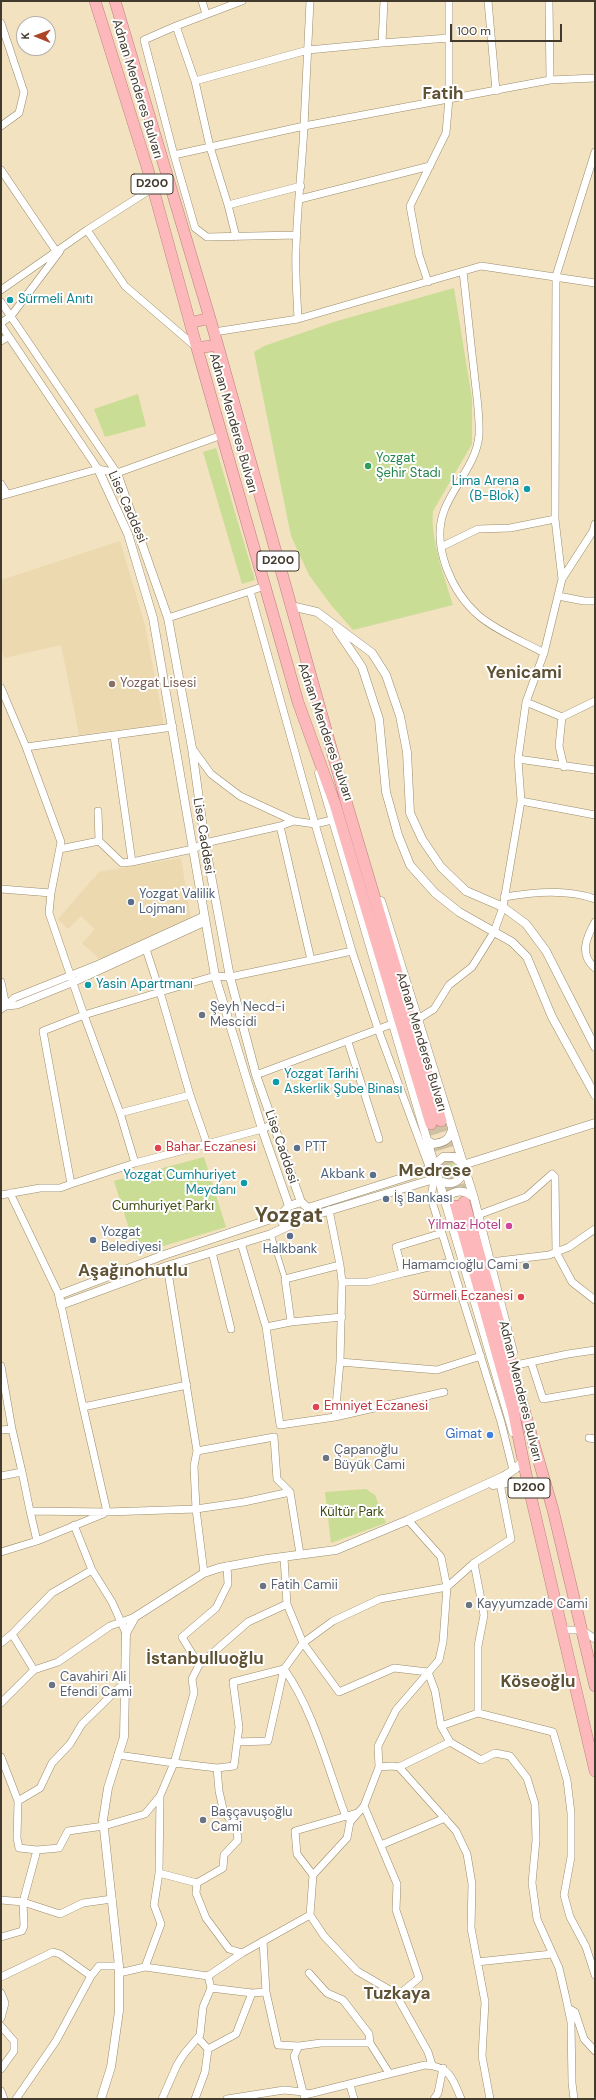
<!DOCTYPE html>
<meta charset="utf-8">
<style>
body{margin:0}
#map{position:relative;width:596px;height:2100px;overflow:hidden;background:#f2e2c0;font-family:"DM Sans",sans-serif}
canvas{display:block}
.frame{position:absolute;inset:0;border:2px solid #413a2d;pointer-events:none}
.north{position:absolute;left:16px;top:16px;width:40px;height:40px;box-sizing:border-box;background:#fff;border:1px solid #b3b0ab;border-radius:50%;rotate:271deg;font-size:11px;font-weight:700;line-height:16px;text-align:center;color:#413a2d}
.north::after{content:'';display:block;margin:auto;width:14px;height:18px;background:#ac4426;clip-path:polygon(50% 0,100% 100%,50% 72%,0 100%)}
.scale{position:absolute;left:450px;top:24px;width:112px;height:18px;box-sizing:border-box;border:2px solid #413a2d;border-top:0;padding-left:5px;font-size:12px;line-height:14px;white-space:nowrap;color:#413a2d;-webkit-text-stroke:3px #fff;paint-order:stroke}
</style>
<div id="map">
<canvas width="596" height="2100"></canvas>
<div class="frame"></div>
<div class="north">K</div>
<div class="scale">100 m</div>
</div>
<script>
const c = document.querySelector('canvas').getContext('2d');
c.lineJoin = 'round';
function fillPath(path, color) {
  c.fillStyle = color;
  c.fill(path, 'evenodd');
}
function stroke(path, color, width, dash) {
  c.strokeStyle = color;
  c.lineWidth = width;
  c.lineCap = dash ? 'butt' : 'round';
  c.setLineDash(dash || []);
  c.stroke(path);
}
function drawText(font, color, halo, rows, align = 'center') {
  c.font = font + ' "DM Sans",sans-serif';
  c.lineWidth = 4;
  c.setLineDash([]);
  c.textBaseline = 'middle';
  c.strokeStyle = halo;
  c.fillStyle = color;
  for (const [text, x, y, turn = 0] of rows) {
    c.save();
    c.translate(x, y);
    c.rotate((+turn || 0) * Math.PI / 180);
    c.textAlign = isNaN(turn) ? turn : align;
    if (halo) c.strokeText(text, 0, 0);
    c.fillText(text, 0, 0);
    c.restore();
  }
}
fillPath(new Path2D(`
 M120,541L145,625L164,724L79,735L61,645L4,658L1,648V580Z
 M181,858L191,919L101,961L82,943L95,929L81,916L68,929L58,919L99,872Z`), '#ecd9af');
fillPath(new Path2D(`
 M454,288L472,399V444L433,511C430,539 445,579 453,605L353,630L331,605L309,575L291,536L254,352L264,346L337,321Z
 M138,394L146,426L105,437L94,409Z
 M216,448L255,580L242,584L203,452Z
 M204,1157L226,1227L137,1254L114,1181Z
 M441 1170a8 8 0 1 1 16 0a8 8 0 1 1-16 0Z
 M366,1489L375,1495L386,1523L331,1543L325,1492Z`), '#cadd94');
stroke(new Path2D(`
 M441,1121L464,1202
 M431,1124L456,1206`), '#cfc0a3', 11, [11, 5.5]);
const pedestrian = new Path2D(`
 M271,1234L285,1279`);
const minor = new Path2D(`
 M202,1L206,14
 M310,1L304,126L550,80L595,78
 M384,1L382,43L449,38
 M488,1L496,91
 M549,1L550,80
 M1,23L24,92L19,113L1,126
 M176,26L242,1
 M195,81L308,50L382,43
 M595,152L556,276L555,519L562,579L593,531L595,524
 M174,155L144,40L176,26L195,81L210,147L174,155L195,228L207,237L297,235
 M1,170L56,251
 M301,186L228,205L210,147L304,126C302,167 297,208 296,249C295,272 297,296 298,319L481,266L595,283
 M300,199L430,166
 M228,205L236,237
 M87,230L153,188
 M463,272C467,305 470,338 474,371C476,392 480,414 479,435C477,463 453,486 444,511C431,546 452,592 478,615C495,630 524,642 544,653
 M428,282L419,255L410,206L446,133L449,98V1
 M1,290L87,230L125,286L197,348
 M1,302L117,473
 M1,323L11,316L60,251
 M1,325L98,469
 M214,332L298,319
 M1,341L8,337
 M1,484L7,494
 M1,496L98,469L117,473L222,435
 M441,547L478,529L510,528L555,519
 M250,591L315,824L294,821
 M558,596L584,601H595
 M168,618L265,586
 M1,688L26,747
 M526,702L562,717L595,701
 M562,717L559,746L564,767
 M114,736L132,862L193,849L205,843L280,826
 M192,748L211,774L240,796L294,821L280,826L311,960L352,951L378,1029L430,1169
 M518,759L595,770
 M521,801L595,815
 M98,811L99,841
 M332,820L315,824L352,951
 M60,849L99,841L122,863L132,862
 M1,889L51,893L49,913L84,1015L43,1031L71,1184L60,1188H40L1,1195
 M51,893L61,842L26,747L173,727
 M504,897C534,892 566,889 595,899
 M595,922C586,938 579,955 595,968
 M1,982L6,1006L1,1009
 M6,1006L14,998L99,964L204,916
 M6,1006L17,1005L74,982L205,922
 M418,1019L434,1009L449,985L472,967L494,932L503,907L521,801L518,759L526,702L544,653L562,579
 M348,1042L379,1139
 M256,1075L392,1024
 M120,1113L84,1015L160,992L144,943
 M207,1144L262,1129L273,1124
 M135,1163L207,1144L190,1095L160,992L215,976L230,977L311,960
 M434,1179L431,1198L501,1422L513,1470
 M71,1184L135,1163L120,1113L190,1095
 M10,1193L59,1295
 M329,1210L340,1265L342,1282L340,1362
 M478,1215L526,1197L552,1174L555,1177L556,1252L572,1282L595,1300
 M442,1233L396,1247L403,1273L451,1262
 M241,1243L266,1327L280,1425L335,1417L340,1362L437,1370L481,1356
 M212,1252L231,1329
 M490,1262L549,1255L569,1247L595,1229
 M167,1266L197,1451
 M342,1282H368L403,1273
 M61,1305L83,1407
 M291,1322L285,1279L340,1265
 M266,1327L291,1322L342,1317
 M531,1362L543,1399L595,1390
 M516,1365L568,1354L595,1350
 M1,1366L12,1429L1,1430
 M187,1385L83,1407L107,1512L196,1509L204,1573
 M335,1417L444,1392
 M589,1438L595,1439
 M22,1472L30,1511L107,1512
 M1,1476L22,1472L12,1429
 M290,1492L277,1479L274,1437L197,1451L194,1466L196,1509L244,1502L290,1492L300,1554
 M30,1511L37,1541
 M74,1525L92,1570L112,1602L126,1633
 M1,1552L37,1541L103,1514
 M284,1558L287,1604
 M474,1563L484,1615L478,1646V1713
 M562,1630H582L595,1639
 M12,1634L34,1670
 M1,1643L12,1634L52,1593L92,1570
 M199,1665L182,1637L216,1608L228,1584L227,1566
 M1,1703L34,1670L58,1662L110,1626L135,1617
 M450,1742L481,1760L495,1753L510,1756L527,1778L535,1804L536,1840L532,1883L537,1919L559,1968L566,1998L571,2022L572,2083L574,2099
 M118,1755L174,1763L160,1796
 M1,1757L18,1801
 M379,1767L364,1806L397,1884L396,1910L419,1978L397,1996
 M399,1767L450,1742L441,1726
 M217,1768L234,1766L239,1727L233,1682L284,1669L268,1741L237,1742
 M357,1813L295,1831L297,1854L313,1875L347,1838L350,1822L364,1806
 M346,1817C328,1769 313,1709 284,1669L303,1643L339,1692L394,1668L428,1672L435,1691L441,1726L478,1713L553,1732L567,1780L571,1813V1857L564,1895L570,1917L586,1947L595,1975
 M381,1845L445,1818
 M37,1850L19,1848L17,1838L18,1801L40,1788L52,1763L70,1744L82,1724L125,1682
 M313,1875L310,1915L324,1936L357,1971L395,1993L428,2052L432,2065
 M1,1900L23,1902L37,1850L59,1848L68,1831L104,1826L145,1814L160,1796L159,1873
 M1,1937L22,1931L24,1926L23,1902L60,1914L83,1903L112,1899
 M242,1953L310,1915
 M477,1962L552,1954
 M145,1967L161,1924L154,1905L159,1873L197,1883
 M119,1973L145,1967L208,1976L242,1953L229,1949L206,1918L196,1893L197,1883L223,1868L224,1855L238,1840L236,1824L224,1813L219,1791L217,1768L174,1763L194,1693L192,1679L199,1665L248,1622L287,1604L303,1643L333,1621L380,1599L447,1587L441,1557L408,1520
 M309,1973L327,1993L343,2000L369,2034L370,2043H321L299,2046L294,2056L303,2092L309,2094L425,2065C449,2066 453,2078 461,2099
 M208,1976L211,1988L252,1993L266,1992L263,1941
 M1,1977L53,1952L60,1954L91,1976
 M266,1992L278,2045L299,2046
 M1,1993L5,2003L1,2018
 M568,2008L575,2012L584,2039L595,2051
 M1,2026L14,2041V2051L1,2069
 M370,2043L389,2073
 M208,2049L236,2034L252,1993
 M350,2085L354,2099
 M1,2091L4,2099
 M16,2099L56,2041L91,1976L99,1966H119
 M162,2099L177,2065L184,2054L200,2035L203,2007L211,1988
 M195,2099L205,2072L208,2049L198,2038
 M227,2099L284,2090L303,2092L305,2099
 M434,2099L438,2093L443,2068
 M490,2099L482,2056L485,2002L471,1928L472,1884L467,1854L456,1831L399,1767L392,1766L379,1767L378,1746L396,1710L439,1660L443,1642L447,1587L474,1563L511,1539L500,1483`);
const tertiary = new Path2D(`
 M98,469L128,534L153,618L215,976L262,1129L289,1206
 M117,473L168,618L192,748L205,843L230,977L256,1075L301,1202
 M291,606L317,612L372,653L386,675L400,716L407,752L410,813L422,839L441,867L466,891L503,907L526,924L546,951L595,1047
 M337,630L362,667L379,719L386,792L398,835L410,865L435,893L459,912L512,942L527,957L552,1017L595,1095
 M319,773L513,1432
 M381,901L474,1198L513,1352
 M427,1140L433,1144C443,1143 450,1140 452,1129
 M463,1165L595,1123
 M446,1205L449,1195C458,1190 464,1190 473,1197
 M280,1216L164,1255L59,1295L61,1305L167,1266L271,1234L308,1217L434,1179C445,1182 452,1188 461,1177L463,1165L454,1157H443L430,1169L415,1174L308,1208L301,1202L289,1206L280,1216L284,1226
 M493,1485L512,1482L528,1484L527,1479
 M101,2099L111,2067L119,2011V1966L103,1820L108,1788L124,1737L126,1633L135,1617L204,1573L219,1568L267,1559L336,1550L408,1520L504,1476C511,1472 520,1467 523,1459`);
const trunk = new Path2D(`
 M95,1L148,170L197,348L217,345
 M115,1L214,332L348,808L441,1121
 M190,323L210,318
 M197,348L298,702L335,804L431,1124
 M464,1202L553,1510L595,1686
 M456,1206L513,1410L528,1484L595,1771`);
stroke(pedestrian, '#9a8c6c', 6);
stroke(minor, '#9a8c6c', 8);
stroke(tertiary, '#9a8c6c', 9);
stroke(trunk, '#ba817e', 12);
stroke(pedestrian, '#fff', 5);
stroke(minor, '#fff', 7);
stroke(tertiary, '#fff', 8);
stroke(trunk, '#fcb8bb', 11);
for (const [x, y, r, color] of [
 [10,300,4,"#0f9aa8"],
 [368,466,4,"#2e9e5b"],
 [527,489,4,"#0f9aa8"],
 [112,684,4,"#8d6e63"],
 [131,902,4,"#5c6f8a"],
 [88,985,4,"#0f9aa8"],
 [202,1015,4,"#6b7280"],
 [276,1082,4,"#0f9aa8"],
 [158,1148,4,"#e0444e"],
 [297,1148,4,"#5c6f8a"],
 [373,1175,4,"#5c6f8a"],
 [244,1183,4,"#0f9aa8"],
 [386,1199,4,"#5c6f8a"],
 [509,1226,4,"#d1479c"],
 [290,1236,4,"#5c6f8a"],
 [93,1240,4,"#5c6f8a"],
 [526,1266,4,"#6b7280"],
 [521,1297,4,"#e0444e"],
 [316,1407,4,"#e0444e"],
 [490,1435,4,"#3f7fe0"],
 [326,1458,4,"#6b7280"],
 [263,1586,4,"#6b7280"],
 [469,1605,4,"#6b7280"],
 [52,1685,4,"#6b7280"],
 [203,1820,4,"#6b7280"]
]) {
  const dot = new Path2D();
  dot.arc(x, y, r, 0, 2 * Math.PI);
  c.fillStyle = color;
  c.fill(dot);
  stroke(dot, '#fff', 1.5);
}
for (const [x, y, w] of [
 [152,184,42],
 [278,561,42],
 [529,1488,42]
]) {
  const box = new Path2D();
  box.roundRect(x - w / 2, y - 10, w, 20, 3);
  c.fillStyle = '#fff';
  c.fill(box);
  stroke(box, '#413a2d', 1);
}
drawText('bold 12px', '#413a2d', null, [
 ["D200",152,184],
 ["D200",278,561],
 ["D200",529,1488]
]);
drawText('13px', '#413a2d', '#fff', [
 ["Adnan Menderes Bulvarı",137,89,73],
 ["Adnan Menderes Bulvarı",233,423,74],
 ["Lise Caddesi",127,507,66],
 ["Adnan Menderes Bulvarı",325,732,71],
 ["Lise Caddesi",203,836,81],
 ["Adnan Menderes Bulvarı",421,1042,73],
 ["Lise Caddesi",281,1147,71],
 ["Adnan Menderes Bulvarı",520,1391,76]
]);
drawText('13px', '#0d838f', '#fff', [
 ["Sürmeli Anıtı",18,300],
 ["Lima Arena",519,482,"right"],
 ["(B-Blok)",519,497,"right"],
 ["Yasin Apartmanı",96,985],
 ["Yozgat Tarihi",284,1075],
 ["Askerlik Şube Binası",284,1090],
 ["Yozgat Cumhuriyet",236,1176,"right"],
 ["Meydanı",236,1191,"right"]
], 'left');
drawText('13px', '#27864d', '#fff', [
 ["Yozgat",376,459],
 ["Şehir Stadı",376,474]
], 'left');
drawText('13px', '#785e54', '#fff', [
 ["Yozgat Lisesi",120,684]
], 'left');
drawText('13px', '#4e5e75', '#fff', [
 ["Yozgat Valilik",139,895],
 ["Lojmanı",139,910],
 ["PTT",305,1148],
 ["Akbank",365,1175,"right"],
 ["İş Bankası",394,1199],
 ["Yozgat",101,1233],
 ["Belediyesi",101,1248],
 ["Halkbank",290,1250,"center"]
], 'left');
drawText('13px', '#5b616d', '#fff', [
 ["Şeyh Necd-i",210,1008],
 ["Mescidi",210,1023],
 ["Hamamcıoğlu Cami",518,1266,"right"],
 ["Çapanoğlu",334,1451],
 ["Büyük Cami",334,1466],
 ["Fatih Camii",271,1586],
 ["Kayyumzade Cami",477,1605],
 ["Cavahiri Ali",60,1678],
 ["Efendi Cami",60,1693],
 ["Başçavuşoğlu",211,1813],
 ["Cami",211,1828]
], 'left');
drawText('13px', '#be3a42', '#fff', [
 ["Bahar Eczanesi",166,1148],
 ["Sürmeli Eczanesi",513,1297,"right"],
 ["Emniyet Eczanesi",324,1407]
], 'left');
drawText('13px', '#3f4b12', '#fff', [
 ["Cumhuriyet Parkı",163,1207],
 ["Kültür Park",352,1513]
]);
drawText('13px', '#b23c85', '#fff', [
 ["Yilmaz Hotel",501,1226]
], 'right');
drawText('13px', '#366cbe', '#fff', [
 ["Gimat",482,1435]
], 'right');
drawText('bold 17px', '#5f5133', '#fff', [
 ["Fatih",443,95],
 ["Yenicami",524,674],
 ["Medrese",435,1172],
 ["Aşağınohutlu",133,1272],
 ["İstanbulluoğlu",205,1660],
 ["Köseoğlu",538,1683],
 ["Tuzkaya",397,1995]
]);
drawText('bold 21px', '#5f5133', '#fff', [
 ["Yozgat",289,1216]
]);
</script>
